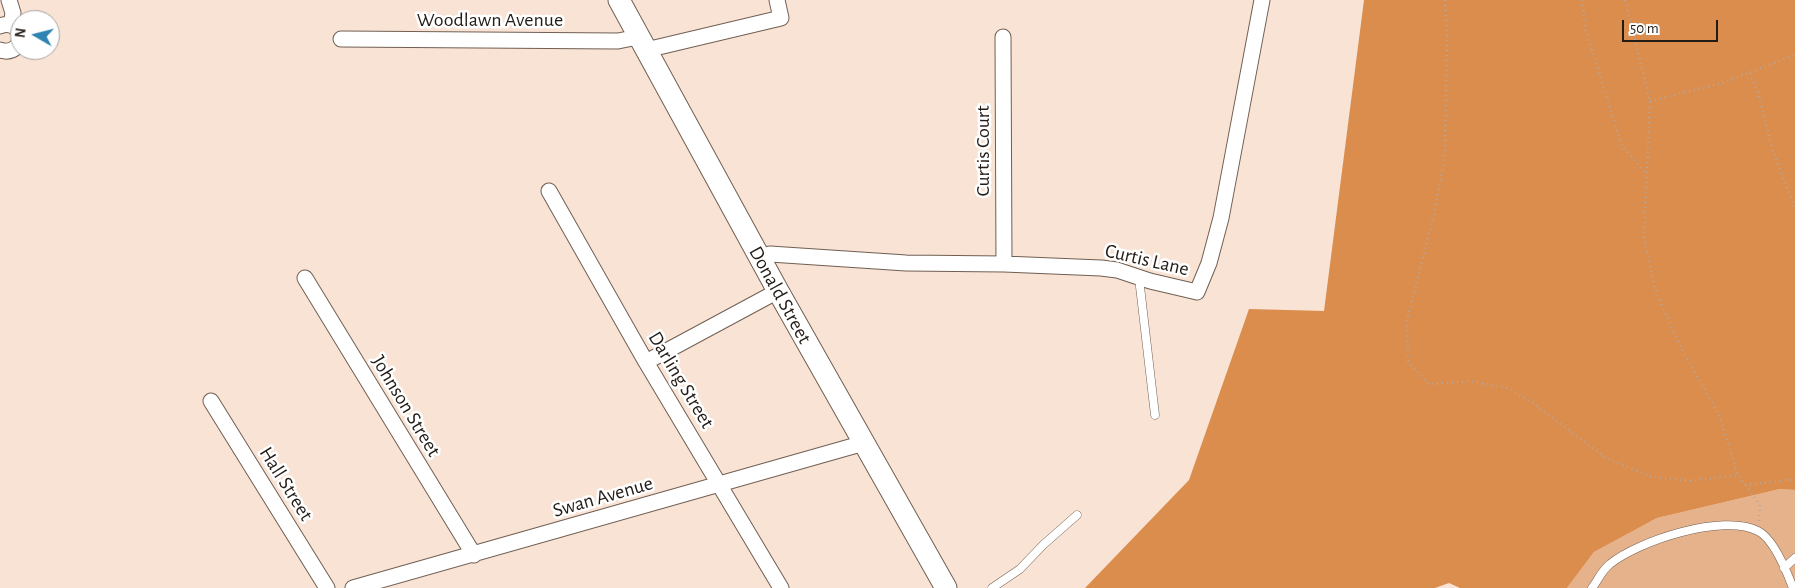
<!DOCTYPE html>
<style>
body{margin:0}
#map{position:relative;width:1795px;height:588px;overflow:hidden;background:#f8e3d4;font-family:"Alegreya Sans",sans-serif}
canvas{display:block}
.north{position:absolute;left:10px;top:10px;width:50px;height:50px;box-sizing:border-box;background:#fff;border:1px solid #a7a4a2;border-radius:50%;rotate:278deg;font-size:14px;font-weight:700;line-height:20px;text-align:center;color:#221b16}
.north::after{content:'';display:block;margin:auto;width:18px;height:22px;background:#2e83b2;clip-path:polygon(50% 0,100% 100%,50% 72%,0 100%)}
.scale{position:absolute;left:1622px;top:20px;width:96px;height:22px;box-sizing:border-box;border:2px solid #221b16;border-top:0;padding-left:6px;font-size:15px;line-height:18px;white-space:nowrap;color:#221b16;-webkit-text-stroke:4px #fff;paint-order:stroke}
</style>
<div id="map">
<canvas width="1795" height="588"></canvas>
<div class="north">N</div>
<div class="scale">50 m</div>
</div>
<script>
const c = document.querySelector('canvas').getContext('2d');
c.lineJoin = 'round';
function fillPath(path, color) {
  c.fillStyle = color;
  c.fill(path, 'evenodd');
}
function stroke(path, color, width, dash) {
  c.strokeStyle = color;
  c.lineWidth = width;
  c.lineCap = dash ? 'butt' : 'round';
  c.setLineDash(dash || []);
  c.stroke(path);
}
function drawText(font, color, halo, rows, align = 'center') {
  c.font = font + ' "Alegreya Sans",sans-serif';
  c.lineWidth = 5;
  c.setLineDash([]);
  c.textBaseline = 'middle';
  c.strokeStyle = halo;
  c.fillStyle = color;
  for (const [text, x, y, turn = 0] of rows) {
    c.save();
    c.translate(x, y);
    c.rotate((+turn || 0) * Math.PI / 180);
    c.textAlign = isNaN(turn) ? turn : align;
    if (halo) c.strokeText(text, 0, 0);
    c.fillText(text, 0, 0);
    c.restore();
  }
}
fillPath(new Path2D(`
 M1780,489L1795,490V588H1567L1594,552L1657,518Z`), '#e6b28b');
fillPath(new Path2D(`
 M1364,0H1795V490L1780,489L1657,518L1594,552L1567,588H1460L1449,583L1435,588H1085L1189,480L1249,309L1324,311Z`), '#db8d4d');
const lane = new Path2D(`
 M1139,278L1155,415
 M1784,568L1795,558
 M992,588L1020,569L1043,545L1077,515
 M1592,588C1598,580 1602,570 1610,564C1638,541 1723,513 1758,531C1774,539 1787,572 1793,588`);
const street = new Path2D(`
 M9,0L13,13L11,25
 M0,26C9,22 17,26 20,35
 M1003,37L1004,264
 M341,39L618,41L638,37
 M0,50C9,53 16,50 20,41
 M646,50L781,18L777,0
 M549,191L646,362L781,588
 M759,257L770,254L906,263L1004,264L1101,268L1117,270L1150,281L1197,292L1209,263L1221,218L1262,0
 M305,278L474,555
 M646,362L778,291
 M211,401L327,588
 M353,588L864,443`);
const secondary = new Path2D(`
 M619,0L778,291L946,588`);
stroke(lane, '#715f53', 9);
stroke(street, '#715f53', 17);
stroke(secondary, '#715f53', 23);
stroke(new Path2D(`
 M1445,0L1447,36L1445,155L1434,214L1407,320L1408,362L1429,384L1469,381L1508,388L1533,403L1608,459L1649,476L1688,481L1738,475
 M1582,0L1585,28L1622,146L1646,173
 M1625,0L1650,101L1644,238L1656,292L1678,342L1719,415L1738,475L1760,505L1759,521
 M1750,73L1758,93L1773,151L1795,209
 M1650,101L1722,83L1795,55
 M1745,485L1795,479`), '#b7a69a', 2.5, [1, 4]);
stroke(lane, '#fff', 8);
stroke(street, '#fff', 15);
stroke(secondary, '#fff', 21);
drawText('20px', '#221b16', '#fff', [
 ["Woodlawn Avenue",490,20],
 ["Curtis Court",983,151,-90],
 ["Curtis Lane",1147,260,13],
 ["Donald Street",780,295,61],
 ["Darling Street",681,380,59],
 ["Johnson Street",406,406,59],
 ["Hall Street",286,484,58],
 ["Swan Avenue",603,497,-16]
]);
</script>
